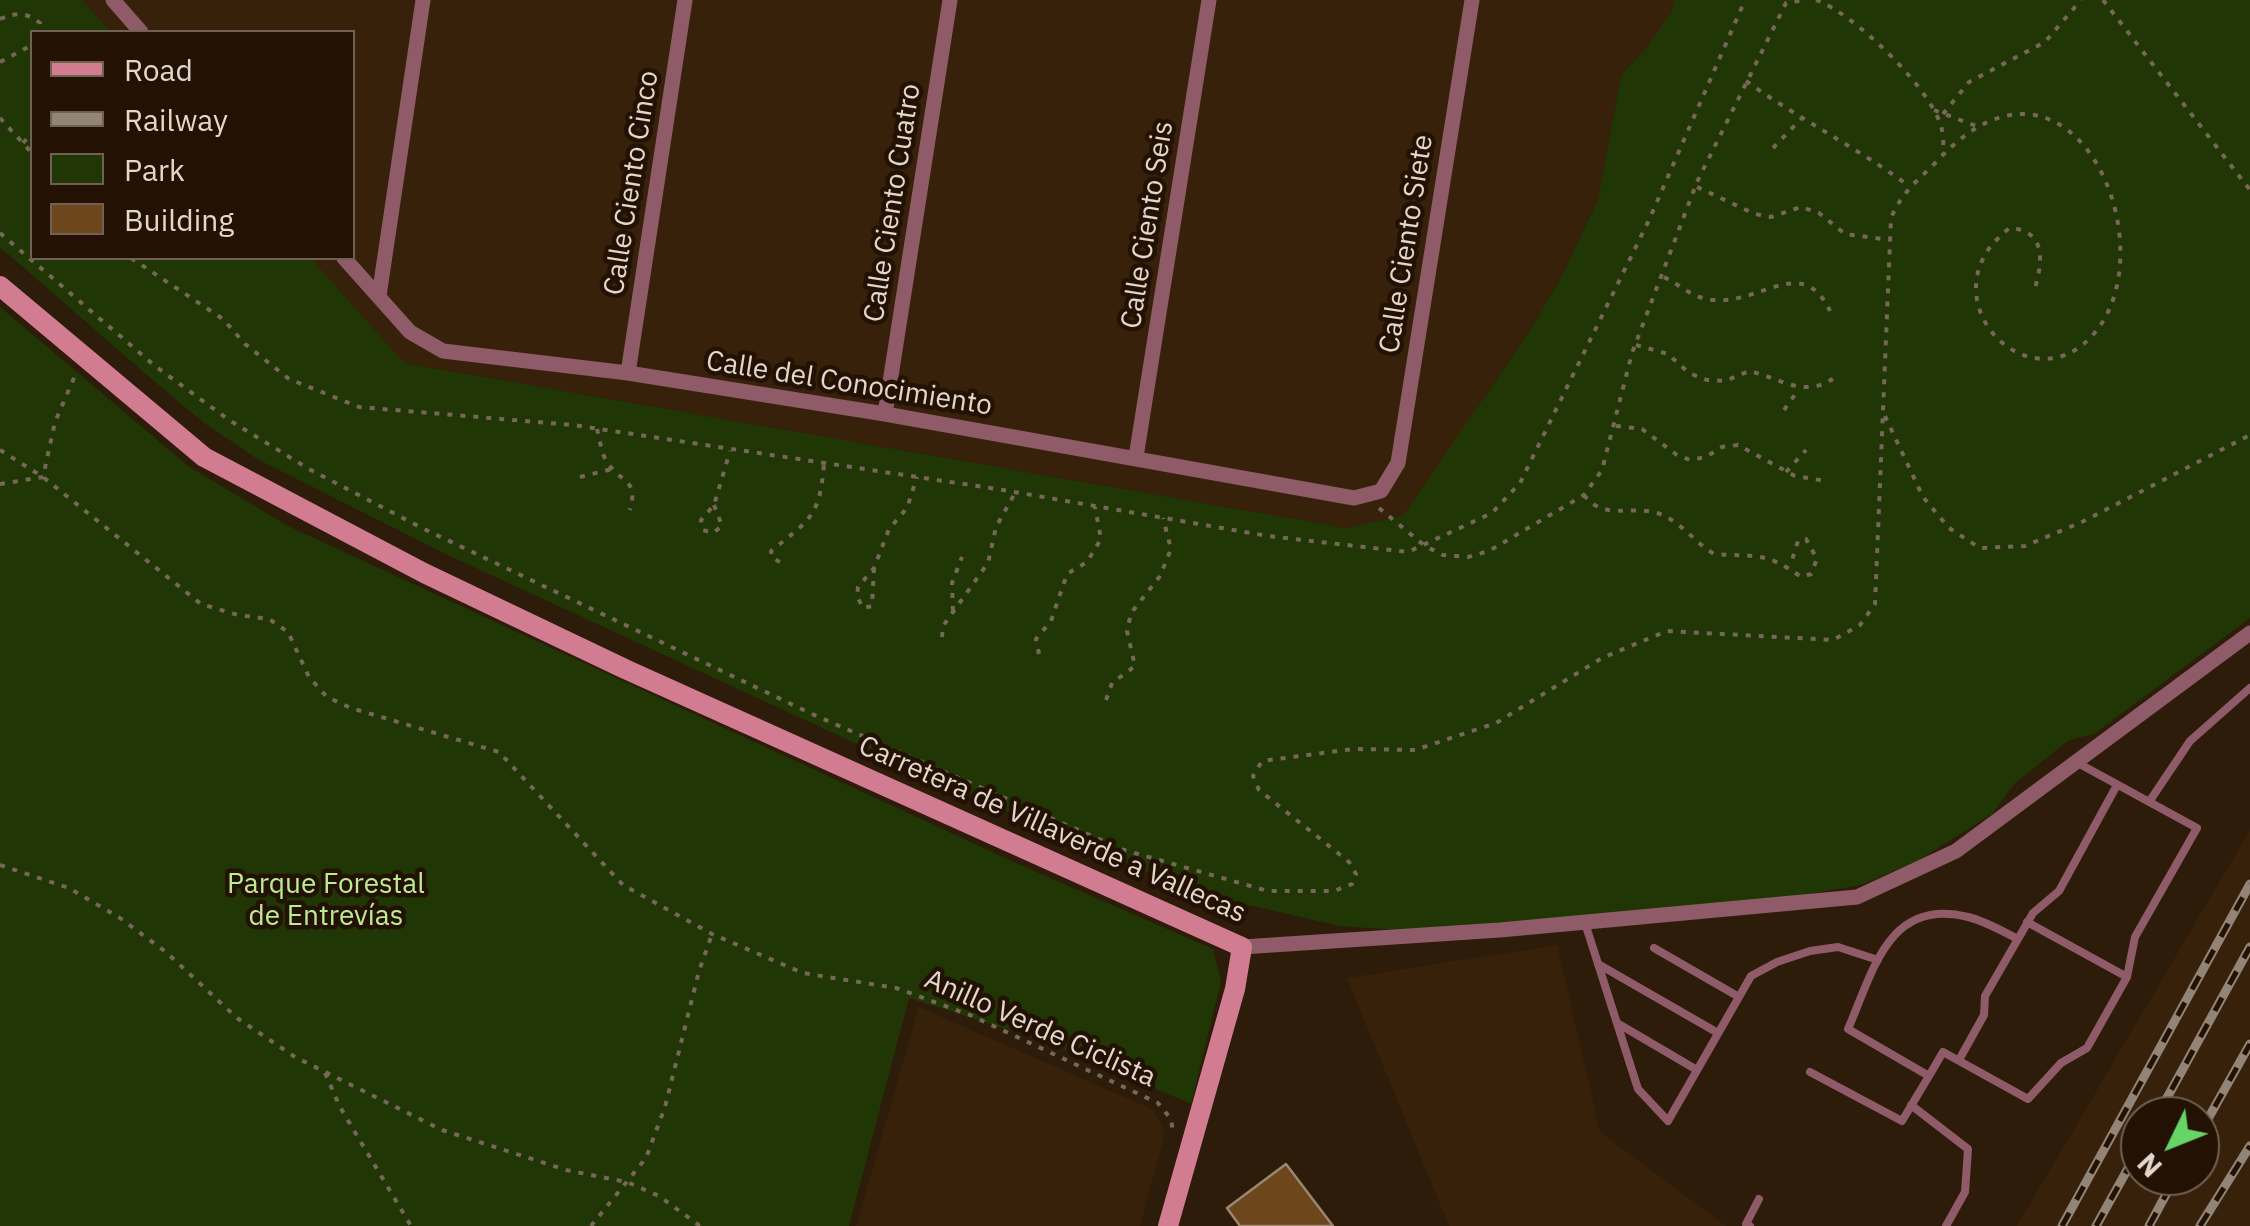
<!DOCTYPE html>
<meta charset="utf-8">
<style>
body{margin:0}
#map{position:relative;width:2250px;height:1226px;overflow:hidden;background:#2d1c0a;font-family:"IBM Plex Sans",sans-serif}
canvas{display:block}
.legend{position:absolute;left:30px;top:30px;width:325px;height:230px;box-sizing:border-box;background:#231203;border:2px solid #706154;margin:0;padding:12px 18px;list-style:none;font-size:30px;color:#e3d7cd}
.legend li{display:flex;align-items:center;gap:20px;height:50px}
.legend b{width:50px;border:2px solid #706154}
.north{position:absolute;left:2120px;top:1096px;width:100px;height:100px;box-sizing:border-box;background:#231203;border:2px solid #706154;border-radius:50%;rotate:227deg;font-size:28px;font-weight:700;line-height:40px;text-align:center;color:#e3d7cd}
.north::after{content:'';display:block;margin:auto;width:35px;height:45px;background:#67d466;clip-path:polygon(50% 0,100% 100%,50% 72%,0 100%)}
</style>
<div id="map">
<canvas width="2250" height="1226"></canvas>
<ul class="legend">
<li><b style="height:12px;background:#d17c91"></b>Road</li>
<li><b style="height:12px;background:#928477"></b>Railway</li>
<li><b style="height:28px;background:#203705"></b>Park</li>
<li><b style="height:28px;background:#6d461b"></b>Building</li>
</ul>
<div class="north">N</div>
</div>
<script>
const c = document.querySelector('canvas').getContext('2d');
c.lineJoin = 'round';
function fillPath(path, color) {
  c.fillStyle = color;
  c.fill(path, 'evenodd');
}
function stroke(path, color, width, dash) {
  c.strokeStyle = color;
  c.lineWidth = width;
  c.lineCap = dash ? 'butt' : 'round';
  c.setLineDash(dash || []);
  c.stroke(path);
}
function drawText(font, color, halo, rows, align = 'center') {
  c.font = font + ' "IBM Plex Sans",sans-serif';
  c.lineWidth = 9;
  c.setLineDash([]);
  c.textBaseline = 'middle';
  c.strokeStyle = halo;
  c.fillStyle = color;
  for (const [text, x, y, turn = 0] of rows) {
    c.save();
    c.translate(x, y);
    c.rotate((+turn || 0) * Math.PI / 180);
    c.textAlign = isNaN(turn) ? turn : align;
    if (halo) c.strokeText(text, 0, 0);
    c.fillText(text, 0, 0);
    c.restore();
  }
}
fillPath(new Path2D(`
 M82,0H1675L1671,13L1647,47L1621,75L1598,200L1559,281L1529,332L1403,517L1346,528L404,363L311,258H352V32H111Z
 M2250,830V1226H2017ZM2200,1116V1176H2140V1116Z
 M1557,945L1600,1132L1726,1226H1449L1347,978Z
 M919,1007L1154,1110L1165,1133L1140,1226H856Z`), '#37210a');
fillPath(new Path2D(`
 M0,0H82L111,32H32V258H311L404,363L1346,528L1403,516L1529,332L1559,281L1598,200L1621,75L1647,47L1671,13L1675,0H2250V618L2094,734L2069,740L2015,783L1992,814L1919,860L1861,885L1803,895L1495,924L1397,930L1340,926L1231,901L1132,867L896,762L448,555L259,460L204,423L155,382L0,247Z
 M0,307L188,466L288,526L1018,864L1213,949L1221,982L1191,1104L1050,1043L909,998L849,1226H0Z`), '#203705');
const building = new Path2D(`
 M1286,1164L1333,1226H1240L1227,1208Z`);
fillPath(building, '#6d461b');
stroke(building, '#9b8672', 2.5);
stroke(new Path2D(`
 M1816,0C1853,13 1934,90 1942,130C1944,138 1943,147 1943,154
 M2103,0L2250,190
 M0,19C16,13 25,11 40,23L41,32
 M0,62L32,45
 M1746,81C1799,119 1856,147 1909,186
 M1934,110L1976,126
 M1943,114L1969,82L2045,42L2081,0
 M0,118L32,153
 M23,143L32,133
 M1773,148L1801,119
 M1697,187L1755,214L1771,217L1801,207L1819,213L1845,234L1890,240
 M0,233L155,366L229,420L309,469L422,528L812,714L1124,850L1268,891H1334L1352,884L1356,874L1349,862L1259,790L1253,776L1262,761L1353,749L1415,750L1496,723L1602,658L1667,631L1833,640L1860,625L1875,604L1891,218C1903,190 1918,181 1938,160C2074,14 2174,255 2089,339C2031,397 1944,316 1988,250C1993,242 2002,235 2009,228C2046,230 2043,261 2035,288
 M131,258L223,319L245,344L289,379L359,407L573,425L997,489L1268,536L1408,552L1492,513L1520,483L1649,220L1745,0
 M1664,277C1682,286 1692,298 1713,300C1760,305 1803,253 1830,311
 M1636,345L1668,354L1689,373L1707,380L1725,381L1749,371C1780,378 1804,399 1834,378
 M1784,410L1799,389
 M1885,416L1923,497L1949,528L1980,548L2025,546L2084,521L2250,435
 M1616,426L1642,429L1677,455L1690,460L1706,457L1722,447L1738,445L1795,476L1826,481
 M597,429C600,440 601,453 607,462C620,483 639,478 630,510
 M0,450L43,477L201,604L238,615L269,619L288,632L309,677L327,697L351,708L499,752L623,885L712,934L803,973L896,988L970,1015L1158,1103L1171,1119L1173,1132
 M1786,472L1806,450
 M580,477L612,469
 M0,484L43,477L55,422L77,371
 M1584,495C1604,521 1630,505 1657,513C1681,521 1693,541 1714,554C1754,557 1766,551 1801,577L1811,574L1817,559L1806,539L1798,541L1792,560
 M714,505L722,526L713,533L703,530L701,520L714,505L730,451
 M1379,508L1425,546L1443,555L1468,557L1489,551L1584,495L1602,470L1632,353L1697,182L1786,3L1804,0
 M780,562L772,558L771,551C811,519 820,516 824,463
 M874,568L872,606L863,608L857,596L858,587L874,568L889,529L907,508L917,477
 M953,611L952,583L962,557
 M942,637L943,626L988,563L996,527L1015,493
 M1039,654L1036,639L1051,621L1067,574L1087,562L1101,539L1095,507
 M1106,700L1112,683L1135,666L1127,631L1131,613L1160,576L1171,549L1163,518
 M0,865L69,888L120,918L166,952L237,1018L295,1057L442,1130L566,1170L627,1182L659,1196L700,1226
 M325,1073L340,1107L411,1226
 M591,1226L646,1158L665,1107L699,971L712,934`), '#766758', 4, [5, 8]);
stroke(new Path2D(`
 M2149,802L2190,741L2250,688
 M2027,922L2127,977
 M1585,923L1638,1089L1668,1121L1751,976L1777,962L1810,951L1838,947L1878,960
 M2018,939C2002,931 1985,921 1968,917C1888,897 1873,972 1848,1029L1929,1076L1943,1052L2028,1099L2061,1063L2087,1048L2127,977L2135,937L2197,828L2076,762
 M1654,948L1739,997
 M1598,964L1718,1033
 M1617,1023L1697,1070
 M1959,1060L1984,1015L1985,996L2018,939L2033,913L2059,891L2117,785
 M1810,1072L1902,1121L1929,1076
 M1911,1105L1968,1149L1965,1192L1946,1226
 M1750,1226L1746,1224L1759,1199`), '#905b68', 8);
stroke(new Path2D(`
 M113,0L141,32
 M344,258L410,332L443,351L628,373L885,414L1354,498L1381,491L1398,463L1472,0
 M379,296L423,0
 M628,373L685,0
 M885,414L950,0
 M1136,457L1209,0
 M1242,947L1500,930L1857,897L1956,851L2250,633`), '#905b68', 15);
stroke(new Path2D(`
 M0,286L204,457L424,573L625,669L1242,947L1235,989L1168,1226`), '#d17c91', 20);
const rail = new Path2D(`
 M2157,1116L2250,947
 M2200,1133L2250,1044
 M2062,1226L2250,884
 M2096,1226L2140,1147
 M2149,1226L2176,1176
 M2200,1226L2250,1146`);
stroke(rail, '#928477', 9);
stroke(rail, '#231203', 5, [15]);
drawText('28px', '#e3d7cd', '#231203', [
 ["Calle Ciento Cinco",632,183,-81],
 ["Calle Ciento Cuatro",893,203,-81],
 ["Calle Ciento Seis",1148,225,-81],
 ["Calle Ciento Siete",1407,244,-81],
 ["Calle del Conocimiento",849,384,9],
 ["Carretera de Villaverde a Vallecas",1052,830,24],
 ["Anillo Verde Ciclista",1040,1029,24]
]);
drawText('28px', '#bcec91', '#231203', [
 ["Parque Forestal",326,885],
 ["de Entrevías",326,917]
]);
</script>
